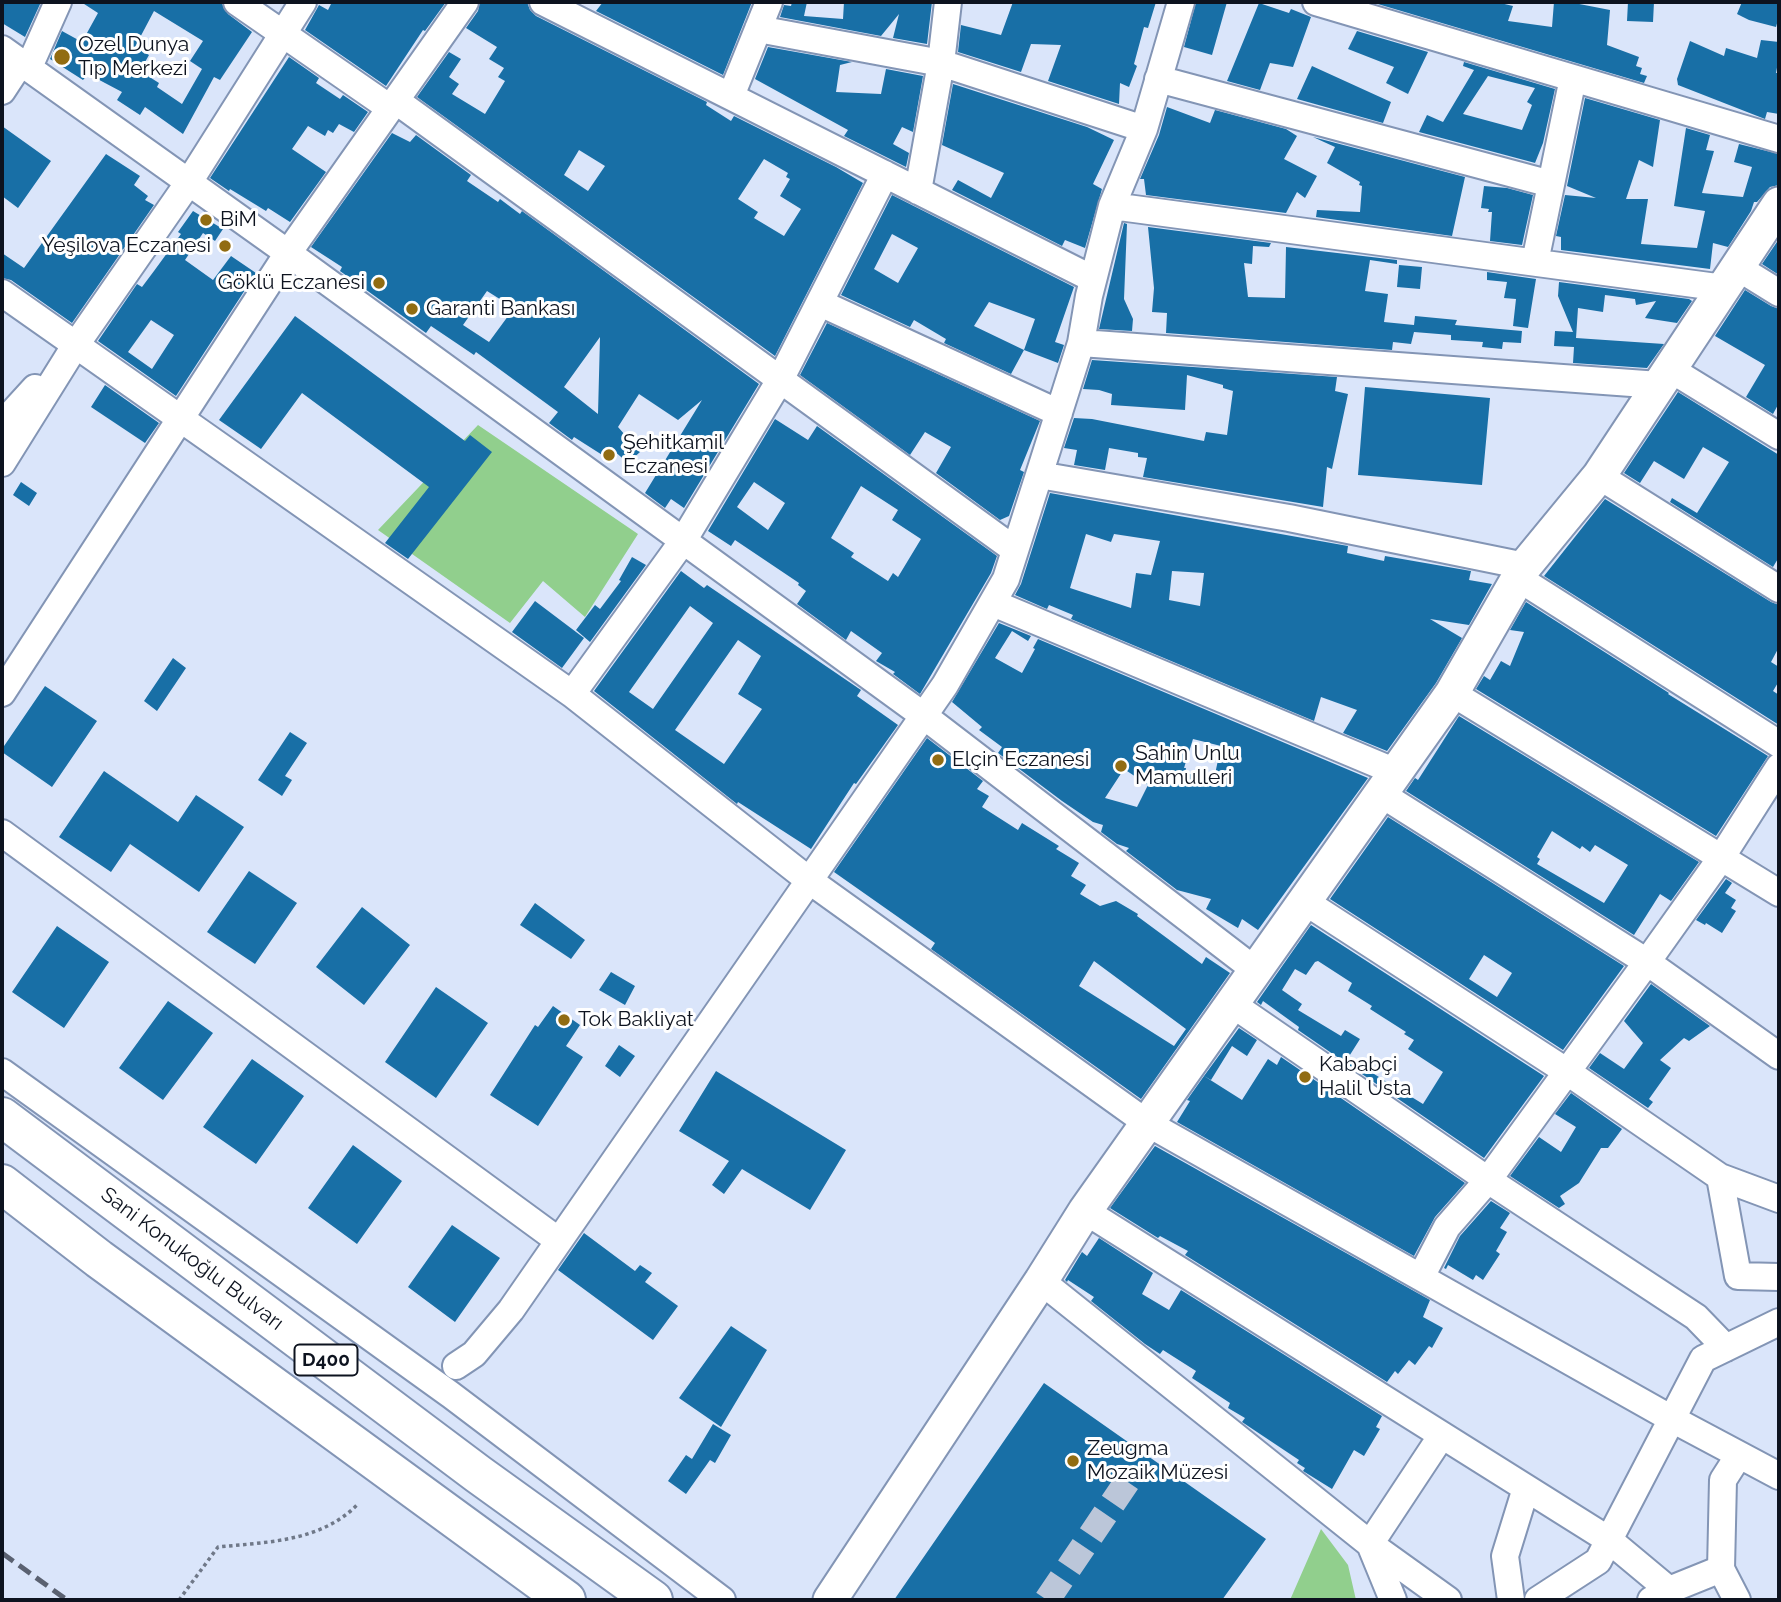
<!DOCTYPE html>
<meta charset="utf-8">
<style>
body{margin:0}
#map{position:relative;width:1781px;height:1602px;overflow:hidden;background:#dae5fa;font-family:Raleway,sans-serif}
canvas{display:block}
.frame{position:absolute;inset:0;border:4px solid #0d131f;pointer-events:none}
</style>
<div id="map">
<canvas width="1781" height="1602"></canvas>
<div class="frame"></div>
</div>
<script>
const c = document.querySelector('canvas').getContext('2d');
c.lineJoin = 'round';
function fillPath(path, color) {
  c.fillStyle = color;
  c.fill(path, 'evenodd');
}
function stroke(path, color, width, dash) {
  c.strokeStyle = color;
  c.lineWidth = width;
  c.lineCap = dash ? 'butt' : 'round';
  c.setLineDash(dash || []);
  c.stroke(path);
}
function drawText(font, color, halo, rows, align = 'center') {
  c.font = font + ' Raleway,sans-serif';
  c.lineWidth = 6;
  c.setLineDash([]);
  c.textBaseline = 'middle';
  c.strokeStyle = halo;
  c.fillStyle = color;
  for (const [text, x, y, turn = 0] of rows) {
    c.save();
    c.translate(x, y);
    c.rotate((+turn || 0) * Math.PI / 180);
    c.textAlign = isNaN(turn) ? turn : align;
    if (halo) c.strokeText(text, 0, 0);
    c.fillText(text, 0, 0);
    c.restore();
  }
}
fillPath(new Path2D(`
 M478,425L638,534L585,617L543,581L510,623L378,530Z
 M1321,1529L1348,1565L1356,1600H1290Z`), '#91cf8d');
fillPath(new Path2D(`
 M2,2H41L25,37L2,23Z
 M81,2H221L228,14L252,32L220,80L214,77L183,134L145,107L140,115L117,100L122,92L88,74L83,80L50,59L62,31L82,42L98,13ZM154,11L203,41L190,61L202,69L182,104L157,87L159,83L140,71L149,55L135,47Z
 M332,2H446L425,31L423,30L386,86L305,30L319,5L328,10Z
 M480,2H527L530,10L536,16L707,102L706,105L731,121L734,116L836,167L863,183L775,356L417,97L449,52L461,59L449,77L459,84L452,94L485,114L505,81L498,77L504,68L489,59L497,47L466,28L478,11ZM579,150L605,166L588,191L564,175ZM764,159L788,173L786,177L790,179L780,196L801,209L784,236L754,218L758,212L738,199Z
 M603,2H752L723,75L596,11Z
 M792,2H807L804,16L843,19L844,2H932L927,44L893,38L899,14L881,36L780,17L784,5L791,6Z
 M1013,2H1156L1148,28L1144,27L1134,64L1137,66L1129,87L1120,83L1119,104L1048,81L1061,45L1031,44L1021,72L958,52L961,25L1001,35Z
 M1196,2H1227L1212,55L1184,47Z
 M1371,2H1496L1513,6L1508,21L1552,27L1554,2H1569L1610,10L1607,45L1639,57L1636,66L1642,68L1640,74L1647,76L1644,83Z
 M1628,2H1654L1653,22L1627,21Z
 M1742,2H1779V16L1776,27L1749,20L1737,14Z
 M1259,3L1289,13L1291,9L1311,17L1293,67L1270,63L1260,90L1227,81Z
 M1357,31L1428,52L1408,94L1386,83L1394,67L1348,49Z
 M1761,40L1779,42V57L1776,73H1779V114L1767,112L1765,119L1678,85L1677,79L1690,41L1724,56L1726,48L1757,58Z
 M768,47L852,62L840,65L836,92L881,94L886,69L923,76L913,132L902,127L893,144L909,153L906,167L844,136L848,130L755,79Z
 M289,57L319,78L316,83L340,99L343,95L368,112L354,132L339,124L333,133L328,130L325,136L308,126L292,149L326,172L290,222L268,208L266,211L230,189L229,191L210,178Z
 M1464,62L1555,89L1543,143L1535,163L1539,164L1419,132L1427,115L1443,122L1474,70L1463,66ZM1488,76L1535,88L1527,102L1532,105L1522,130L1463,114Z
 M1312,66L1391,102L1383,123L1297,99Z
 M953,84L1087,127L1114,140L1093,184L1102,189L1085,248L1065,240L1062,246L952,190L958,180L991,198L1004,173L942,145Z
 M1585,98L1660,120L1653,167L1639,160L1626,199H1648L1641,244L1697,248L1705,211L1674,206L1686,128L1710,135L1706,150L1714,151L1702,193L1743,197L1752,167L1734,162L1739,144L1779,154V185L1770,187L1757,202H1754L1751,211L1728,247L1713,243L1710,269L1561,250V237L1556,236L1565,195L1596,198L1567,186Z
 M1167,107L1210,123L1215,110L1286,129L1297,136L1284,159L1317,176L1305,198L1297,192L1286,213L1146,195L1144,179H1140L1159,135Z
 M2,126L51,161L18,208L2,196Z
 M392,133L410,142L416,135L471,175L467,181L498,202L500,199L520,214L522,211L759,384L684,508L671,499L665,508L645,493L702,400L678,420L639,394L618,427L640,452L628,463L613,450L607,458L574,437L572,440L549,423L558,412L476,352L474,355L431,326L426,333L340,271L342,267L311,247ZM487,291L514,308L489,342L463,325ZM600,337L598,414L564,387Z
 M1313,137L1465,177L1452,236L1316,217L1317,210L1360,212L1362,186L1359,185L1360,182L1327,163L1335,147Z
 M106,154L140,176L134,185L148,196L145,200L154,205L72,323L11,280L2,278V253L24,268Z
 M1484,186L1507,188L1533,195L1522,245L1490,241L1492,212H1488L1489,209L1481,208Z
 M892,195L1074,287L1055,342L1064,345L1058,363L1024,350L1011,374L944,343L946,339L914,320L910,327L841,295ZM892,234L918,248L898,283L874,269ZM989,302L1035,319L1024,350L974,326Z
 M193,211L223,229L215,241L203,233L185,260L213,280L231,256L256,273L176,396L98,341L137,284L142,287L154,271L181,234L178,232ZM151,320L174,335L152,369L128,352Z
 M1124,223L1127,224L1124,299L1133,319L1132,331L1099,329Z
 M1148,227L1271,243L1269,247L1253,246L1252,264L1244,263L1248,297L1285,298L1286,247L1397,260V264L1370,260L1365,291L1388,294L1384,322L1414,325L1415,316L1457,320L1455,325L1522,331L1521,343L1503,342L1502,349L1482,347L1483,342L1451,340V335L1414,332L1411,344L1393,342L1392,350L1166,333L1167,313L1152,312L1154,288Z
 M1779,239V275L1762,264Z
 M1399,265L1422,267L1420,289L1397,287Z
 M1487,272L1536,279L1528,328L1513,326L1516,299L1504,298L1507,282L1487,280Z
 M1559,282L1689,299L1692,301L1677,323L1645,318L1656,301L1636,305L1635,299L1605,295L1603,312L1578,308L1576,338L1664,344L1647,368L1573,363L1574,347L1554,346L1555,331L1573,332L1558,296Z
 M1745,290L1771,306L1779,309V403L1773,414L1746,397L1765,365L1715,336Z
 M295,316L465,441L470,435L492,452L408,559L385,543L429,487L302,393L261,449L219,420Z
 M827,323L1040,421L1020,470L1024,472L1009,516L1000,520L936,473L951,447L925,432L910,455L800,375Z
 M1092,360L1337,377L1335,391L1348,394L1332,469L1327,467L1323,507L1143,477L1147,458L1138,457V453L1109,448L1105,470L1074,465L1077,450L1064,448L1074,418L1092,419L1204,441L1206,432L1227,435L1233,391L1223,388V385L1187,375L1185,410L1111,405L1112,394L1099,390L1083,389Z
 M105,385L159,423L145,443L91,407Z
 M1365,387L1490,398L1482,485L1358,475Z
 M1678,392L1779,455V557L1773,567L1670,502L1672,498L1697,513L1729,462L1703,447L1684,479L1654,461L1640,483L1624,473Z
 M775,419L808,440L817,426L997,556L991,573L920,694L893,674L895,672L876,661L882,653L851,631L846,640L797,604L806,591L798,585L799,583L735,540L731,546L708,531ZM754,482L785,503L768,530L737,507ZM861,486L898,510L892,520L921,539L898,577L893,573L888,581L851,557L854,553L831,538Z
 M21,482L37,493L29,506L13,495Z
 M1050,493L1348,546L1347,553L1384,561L1385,556L1471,571L1469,580L1492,584L1469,625L1430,619L1462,638L1436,683L1387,751L1343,733L1357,710L1321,697L1314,721L1071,619L1073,615L1049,605L1047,609L1015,595L1021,584ZM1086,534L1111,542L1114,534L1160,541L1151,575L1136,573L1131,608L1070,588ZM1172,571L1204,573L1200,606L1169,600Z
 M1605,499L1771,602L1779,605V647L1771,662L1779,667V681L1773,691L1779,695V725L1544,576Z
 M632,557L646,565L590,642L576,630L595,605L600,609L621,581L619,580Z
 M681,571L704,588L707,585L858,688L861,690L857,696L898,725L856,784L854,783L811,849L738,802L737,804L594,691ZM690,606L713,623L653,709L629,692ZM738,640L761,656L738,694L762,709L724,764L675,730Z
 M535,601L584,638L562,668L512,632Z
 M1526,602L1669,693L1668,694L1768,756L1716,836L1476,689L1484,676L1490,680L1501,661L1510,666L1524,632L1510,630Z
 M999,623L1031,636L1028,641L1012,631L995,658L1022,673L1035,649L1033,648L1038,639L1368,778L1258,930L1242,919L1238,928L1206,909L1211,899L1177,890L1126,851L1129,848L1117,844L1101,832L1103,825L1093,822L1062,801L998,753L1002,747L979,730L982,727L952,702ZM1193,739L1221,746L1214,779L1185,773L1186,768H1184ZM1124,769L1148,785L1137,807L1105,798Z
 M173,658L186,668L157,711L144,701Z
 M45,686L97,721L52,787L2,752V749Z
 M1459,716L1699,862L1671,901L1660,894L1634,935L1406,791L1415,778L1418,780ZM1552,831L1580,849L1582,846L1590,852L1595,845L1628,865L1604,903L1537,864L1540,859L1537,857Z
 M290,732L307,743L285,776L292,780L282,796L258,780Z
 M927,738L983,781L977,789L989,796L982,807L1018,830L1022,823L1059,846L1056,849L1079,863L1071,876L1086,885L1080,894L1100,906L1116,901L1138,914L1137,916L1202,964L1206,957L1230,973L1141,1099L931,949L935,943L834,872ZM1094,961L1186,1029L1174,1046L1079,986Z
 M104,771L178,822L196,795L244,827L199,892L130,844L111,872L59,837Z
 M1388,817L1624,966L1563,1050L1330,899ZM1484,955L1512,973L1497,997L1469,979Z
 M249,871L297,903L255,964L207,932Z
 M1726,879L1732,883L1725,893L1736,900L1731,908L1736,911L1722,933L1706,923L1705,925L1696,920Z
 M535,903L585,940L571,959L520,925Z
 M362,907L410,945L364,1005L316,967Z
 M1311,925L1544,1076L1484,1158L1298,1030L1299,1027L1263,1001L1261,1005L1257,1002ZM1318,961L1352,983L1348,991L1372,1006L1370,1009L1406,1032L1404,1034L1414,1040L1408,1049L1443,1072L1423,1104L1348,1058L1360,1039L1345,1030L1341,1036L1298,1010L1302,1004L1282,990L1295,969L1306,975L1315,962Z
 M57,926L109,962L64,1028L12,992Z
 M611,972L635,986L625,1005L599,990Z
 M1651,984L1710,1026L1689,1041L1684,1038L1660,1060L1671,1068L1649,1099L1653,1102L1648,1108L1589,1068L1600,1053L1624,1069L1643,1043L1624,1021Z
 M436,987L488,1023L436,1098L385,1062Z
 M168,1001L213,1033L163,1100L119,1068Z
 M553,1006L580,1025L566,1046L583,1057L538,1126L490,1095L535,1025L538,1027Z
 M1239,1028L1257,1040L1247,1056L1232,1046L1211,1080L1204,1076Z
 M619,1045L635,1056L620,1077L605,1066Z
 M1281,1057L1465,1183L1435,1217L1414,1256L1177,1122L1190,1101L1187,1100L1204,1076L1242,1100L1268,1059L1277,1065Z
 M252,1059L304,1096L256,1164L203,1127Z
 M716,1071L846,1150L810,1210L742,1169L724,1194L712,1185L729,1161L679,1131Z
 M1571,1093L1622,1129L1608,1148H1601L1579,1183L1560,1196L1565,1204L1559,1208L1510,1176L1539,1137L1561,1152L1576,1127L1555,1114Z
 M353,1145L402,1181L357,1244L308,1208Z
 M1155,1146L1430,1300L1423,1317L1443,1328L1432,1348L1429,1346L1415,1365L1409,1360L1398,1374L1395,1371L1387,1382L1185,1255L1188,1251L1160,1236L1158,1238L1110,1208Z
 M1491,1201L1510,1213L1500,1228L1507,1232L1496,1251L1500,1254L1483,1280L1476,1275L1473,1280L1448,1265L1446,1269L1444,1268L1460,1236Z
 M452,1225L500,1258L455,1322L408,1287Z
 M584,1233L635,1271L640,1265L652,1273L645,1282L678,1306L653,1340L558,1270Z
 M1099,1238L1153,1273L1142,1294L1169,1310L1181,1290L1382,1416L1376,1427L1380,1429L1364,1456L1354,1450L1332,1489L1303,1471L1305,1468L1297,1463L1299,1460L1242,1422L1245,1418L1228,1408L1230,1403L1192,1378L1196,1371L1163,1350L1160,1354L1145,1344L1091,1301L1094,1297L1068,1280L1067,1282L1065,1280L1082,1252L1087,1256Z
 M731,1326L767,1350L721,1427L679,1398Z
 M1044,1383L1266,1539L1222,1600H894Z
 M713,1424L731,1435L715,1463L710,1460L686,1494L668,1481L686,1455L692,1459Z`), '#186fa6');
stroke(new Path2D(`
 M1047,1600L1133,1473`), '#bbc6d9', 26, [26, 13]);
const minor = new Path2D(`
 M237,2L390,108
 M543,2L1093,279
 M1316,2L1779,139
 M758,29L941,63L1144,129
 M2,49L288,253L924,716L1255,970
 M29,67L58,2
 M1158,79L1551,184
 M2,91L21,62
 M731,96L769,2
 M395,100L1015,550
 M918,191L941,63L948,2
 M1112,206L1724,288
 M1535,262L1573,78
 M1737,267L1779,293
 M2,293L572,694L810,881L1147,1123L1672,1419L1779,1476
 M820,303L1059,413
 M1081,343L1659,385
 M1670,369L1779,436
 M2,424L35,388
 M2,463L75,346L189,182L303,2
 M1039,475L1289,518L1525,566
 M1599,476L1779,589
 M1518,578L1779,744
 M993,603L1396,772
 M2,693L288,253L465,2
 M1452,693L1779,893
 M572,694L683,541L780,380L885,174
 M1381,794L1647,962L1779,1056
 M2,833L559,1241
 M1304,901L1566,1071L1720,1177L1779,1199
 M1232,1004L1488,1180L1696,1317L1726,1348
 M2,1072L451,1395L722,1600
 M1720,1177L1738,1276L1779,1277
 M1085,1211L1609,1540L1669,1590
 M1421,1277L1447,1227L1488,1180L1647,962L1721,858L1779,767
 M1041,1281L1370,1544L1448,1600
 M456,1366L474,1354L511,1310L945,685L1006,579L1081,343L1089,296L1112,206L1144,129L1181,2
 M1393,1600L1370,1544L1442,1435
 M1511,1600L1505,1556L1526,1488
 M1538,1600L1598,1561L1703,1359L1779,1322
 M1651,1600L1669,1590L1721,1569
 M1737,1600L1721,1569L1723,1480L1739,1455`);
const major = new Path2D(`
 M830,1600L1041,1281L1085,1211L1452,693L1525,566L1599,476L1779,204`);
const highway = new Path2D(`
 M2,1117L478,1474L653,1600
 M2,1184L99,1259L566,1600`);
stroke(minor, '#8395b5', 30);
stroke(major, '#8395b5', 37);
stroke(highway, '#8395b5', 42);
stroke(new Path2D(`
 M179,1600L218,1547C267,1542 321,1542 358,1504`), '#6f7888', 3.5, [3.5, 3.5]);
stroke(minor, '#fff', 26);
stroke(major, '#fff', 33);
stroke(highway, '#fff', 38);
stroke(new Path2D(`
 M2,1553L67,1600`), '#5a6171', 5, [14, 7]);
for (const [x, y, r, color] of [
 [62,57,9,"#916c12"],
 [206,220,7,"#916c12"],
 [225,246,7,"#916c12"],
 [379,283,7,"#916c12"],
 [412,309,7,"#916c12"],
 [609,455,7,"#916c12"],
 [938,760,7,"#916c12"],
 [1121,766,7,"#916c12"],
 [564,1020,7,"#916c12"],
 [1305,1077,7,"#916c12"],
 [1073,1461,7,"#916c12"]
]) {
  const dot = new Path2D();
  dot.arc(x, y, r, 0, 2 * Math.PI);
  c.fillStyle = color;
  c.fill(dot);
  stroke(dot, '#fff', 2.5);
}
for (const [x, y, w] of [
 [326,1360,63]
]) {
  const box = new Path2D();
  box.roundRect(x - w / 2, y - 15.5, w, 31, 5);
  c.fillStyle = '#fff';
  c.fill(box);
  stroke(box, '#0d131f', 2);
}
drawText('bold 19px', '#0d131f', null, [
 ["D400",326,1360]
]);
drawText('21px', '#0d131f', '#fff', [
 ["Ozel Dunya",78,45],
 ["Tıp Merkezi",78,69],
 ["BiM",220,220],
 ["Yeşilova Eczanesi",211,246,"right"],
 ["Göklü Eczanesi",365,283,"right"],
 ["Garanti Bankası",426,309],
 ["Şehitkamil",623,443],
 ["Eczanesi",623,467],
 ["Sahin Unlu",1135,754],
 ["Mamulleri",1135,778],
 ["Elçin Eczanesi",952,760],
 ["Tok Bakliyat",578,1020],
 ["Kababçi",1319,1065],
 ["Halil Usta",1319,1089],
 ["Zeugma",1087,1449],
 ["Mozaik Müzesi",1087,1473]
], 'left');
drawText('21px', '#0d131f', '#fff', [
 ["Sani Konukoğlu Bulvarı",192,1259,37]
]);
</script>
